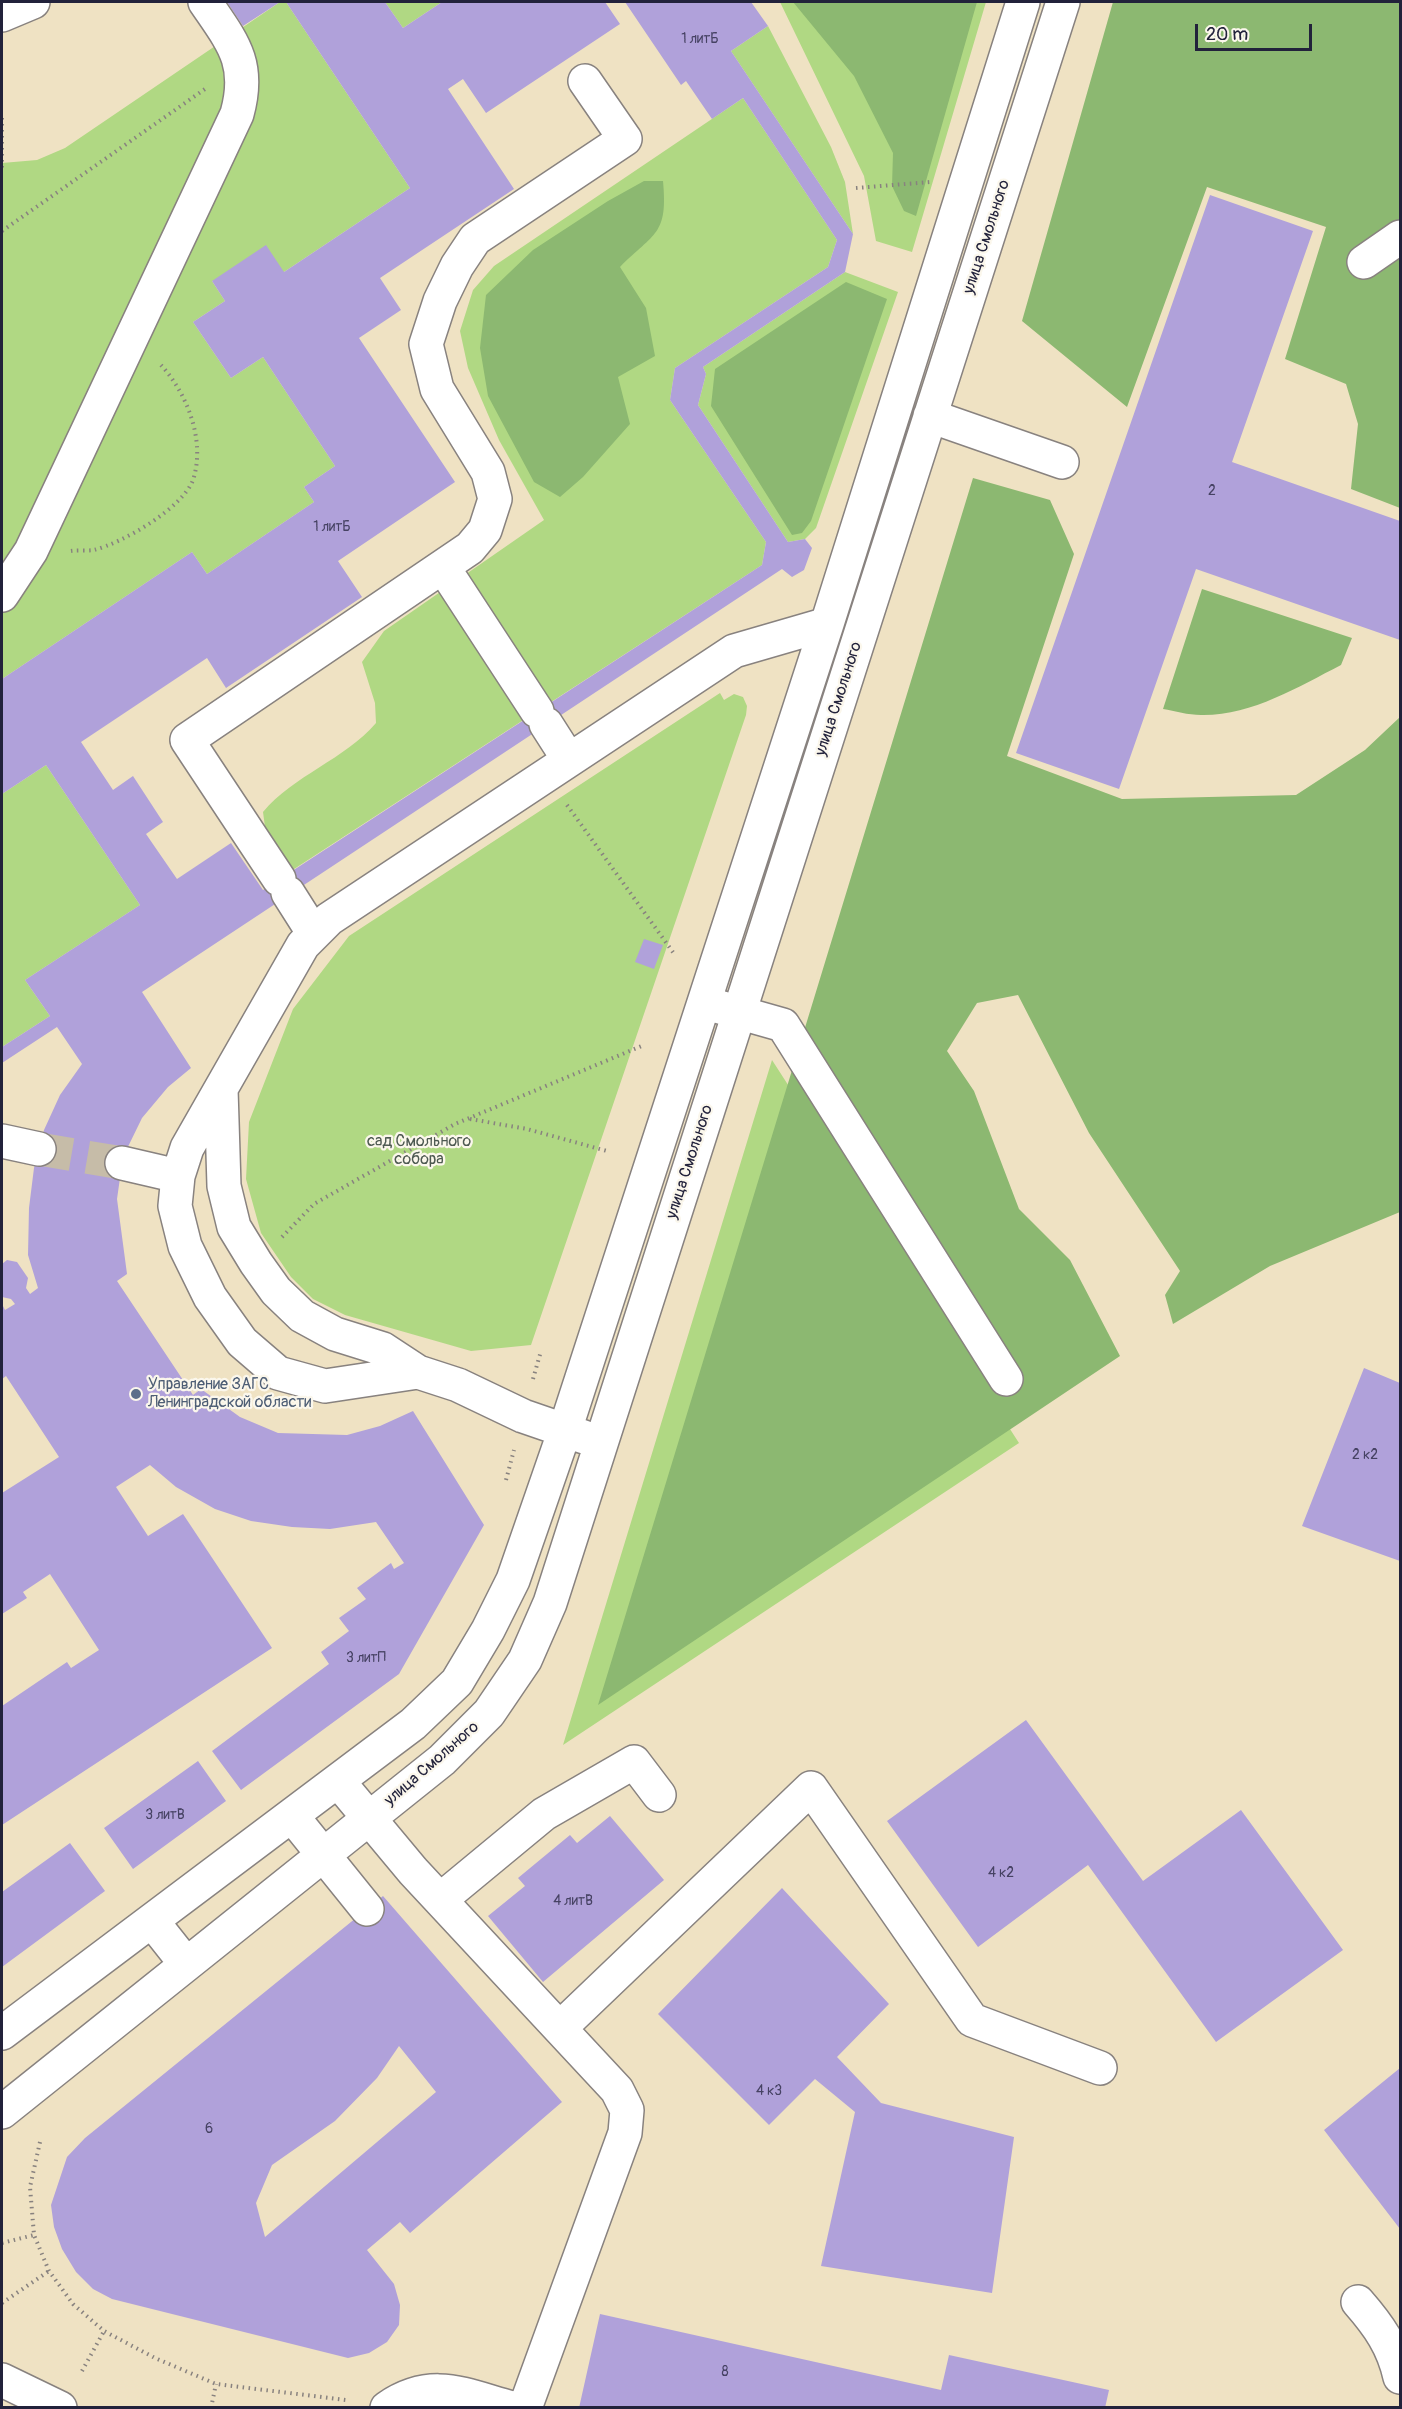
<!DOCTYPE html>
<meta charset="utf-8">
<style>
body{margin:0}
#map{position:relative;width:1402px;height:2409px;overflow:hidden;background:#efe2c3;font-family:Pangolin,sans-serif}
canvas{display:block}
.frame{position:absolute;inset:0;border:3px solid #22223b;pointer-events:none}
.scale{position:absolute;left:1195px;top:24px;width:117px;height:27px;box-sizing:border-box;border:3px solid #22223b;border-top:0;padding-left:8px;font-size:18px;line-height:21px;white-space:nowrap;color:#22223b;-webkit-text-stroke:4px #fbf7ec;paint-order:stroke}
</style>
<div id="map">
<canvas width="1402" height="2409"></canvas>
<div class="frame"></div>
<div class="scale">20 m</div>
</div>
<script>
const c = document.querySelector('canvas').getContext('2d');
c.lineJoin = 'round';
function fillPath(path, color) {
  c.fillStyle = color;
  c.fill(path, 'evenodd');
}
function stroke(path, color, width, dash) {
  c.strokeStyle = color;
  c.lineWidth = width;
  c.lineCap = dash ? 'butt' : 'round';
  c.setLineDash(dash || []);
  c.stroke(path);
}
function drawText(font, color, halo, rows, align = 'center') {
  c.font = font + ' Pangolin,sans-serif';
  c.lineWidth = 4.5;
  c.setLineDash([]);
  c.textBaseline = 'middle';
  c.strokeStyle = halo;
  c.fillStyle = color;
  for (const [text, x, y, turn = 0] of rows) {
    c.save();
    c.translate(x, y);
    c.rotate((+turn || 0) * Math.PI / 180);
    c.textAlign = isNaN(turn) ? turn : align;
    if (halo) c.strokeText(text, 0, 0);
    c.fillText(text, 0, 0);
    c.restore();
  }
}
fillPath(new Path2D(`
 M280,2H286L410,188L284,272L212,281L225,301L193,322L231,378L263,357L335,466L304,487L314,502L207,574L192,552L2,679V163L37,160L65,148Z
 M385,2H442L403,28Z
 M780,2H986L912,252L876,241L864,176Z
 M768,26L831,147L845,182L853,234L731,51Z
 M743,98L837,240L828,267L675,368L670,400L766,542L762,565L291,871L265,827L263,812C294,775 344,760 376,723L375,703L362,662L384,631L544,520L499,440L468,368L460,331L473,290L494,266Z
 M845,272L898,292L816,528L805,539L788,542L698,405L706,374L703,367Z
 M720,693L724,700L734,694L743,697L747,706L746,715L531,1345L471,1351L345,1315L313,1299L291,1277L261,1233L246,1179L249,1122L293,1009L349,936Z
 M46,765L140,905L25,980L50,1016L2,1047V794Z
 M772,1060L1019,1443L563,1745Z`), '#b0d883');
fillPath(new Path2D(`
 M793,2H977L916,216L904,211L892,186L893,153L854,76Z
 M1113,2H1400V508L1351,489L1358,424L1346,384L1285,359L1326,227L1207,187L1127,407L1022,321Z
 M644,181H663C668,235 655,232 620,267L646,308L655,356L618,377L630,424L583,477L560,497L534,482L488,396L480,348L486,295L533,250L608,201Z
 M846,282L887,299L811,521L802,533L792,535L711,406L715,369Z
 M973,478L1050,500L1074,554L1007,756L1122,799L1296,795L1365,750L1400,717V1212L1270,1266L1173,1324L1165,1295L1180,1271L1089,1133L1018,995L977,1003L947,1051L974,1091L1019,1209L1070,1260L1120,1356L598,1705Z
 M1202,589L1352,638L1341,665C1298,687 1251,716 1201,715C1188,715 1175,711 1163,709Z`), '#8cb871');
fillPath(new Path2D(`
 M227,2H280L243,26Z
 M286,2H385L403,28L442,2H605L620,24L486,113L463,79L448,89L514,189L380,278L401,310L359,338L455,482L338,561L362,597L226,688L207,658L81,742L113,790L133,776L163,822L146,834L177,879L231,843L263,890L762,565L766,542L670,400L675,368L828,267L837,240L743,98L712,119L686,81L681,85L625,2H751L768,26L731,51L853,234L845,272L703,367L706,374L698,405L788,542L805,539L812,548L804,570L792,577L782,569L142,992L191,1068L168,1087L142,1118L123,1157L117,1199L127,1274L117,1281L193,1395L201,1389L240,1417L278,1433L347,1435L380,1426L413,1411L484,1525L399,1674L241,1790L212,1751L329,1664L321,1652L349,1631L339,1618L366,1599L357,1588L391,1563L394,1569L404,1563L376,1522L330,1529L292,1527L251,1521L215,1509L176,1487L150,1465L116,1487L148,1536L183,1514L272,1648L2,1825V1706L67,1662L71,1668L99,1650L50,1574L23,1592L27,1598L2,1614V1493L59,1457L6,1376L2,1379V1304L5,1310L15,1304L11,1299L2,1297V1264L7,1260L17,1262L28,1278L26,1288L30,1294L38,1288L28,1255L29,1208L34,1168L44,1130L60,1095L82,1064L57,1027L2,1063V1047L50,1016L25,980L140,905L46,765L2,794V679L192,552L207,574L314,502L304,487L335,466L263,357L231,378L193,322L225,301L212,281L266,245L284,272L410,188Z
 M1210,195L1313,231L1232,462L1400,521V640L1196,569L1119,789L1016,753Z
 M644,939L663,945L654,969L635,962Z
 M1364,1368L1400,1383V1561L1302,1526Z
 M1026,1720L1143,1881L1241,1810L1343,1950L1216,2042L1088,1865L978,1947L887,1821Z
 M198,1761L226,1801L133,1869L104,1828Z
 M610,1816L664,1880L543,1982L488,1916L525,1886L518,1878L570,1835L577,1843Z
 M70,1843L105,1891L2,1967V1892Z
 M782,1888L889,2004L837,2057L881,2103L1014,2137L992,2293L821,2266L855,2112L815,2079L769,2125L658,2014Z
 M383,1896L562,2102L410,2233L400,2222L367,2250L394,2284L400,2305L399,2325L387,2342L369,2353L348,2358L112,2299L93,2289L76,2272L62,2249L54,2227L51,2205L67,2157L85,2138ZM399,2046L436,2092L265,2237L256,2203L272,2165L335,2121L377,2078Z
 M1400,2068V2229L1324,2130Z
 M600,2314L941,2390L949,2355L1109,2390L1105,2408H579Z`), '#b0a1da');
stroke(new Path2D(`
 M39,1149L122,1163`), '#c6bca8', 33, [33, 16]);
const minor = new Path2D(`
 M2,15L33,2
 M1364,262L1400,237
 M930,416L1062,462
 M443,567L537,711
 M2,595L31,551L237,114C251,63 233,43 205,2
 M546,724L569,760
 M279,879L187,740L470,548L485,530L495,499L488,472L437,389L426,344L440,301L457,266L475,239L625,139L585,81
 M288,893L314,934
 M716,1006L783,1025L1006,1379
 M221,1089L224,1186L234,1227L256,1263L276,1291L302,1316L335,1334L383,1349L418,1372
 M2,1141L39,1149
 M122,1163L178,1176
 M584,1437L523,1416L458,1385L418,1372L325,1386L278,1373L242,1342L210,1297L185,1246L175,1206L178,1176L187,1148L303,945L329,919L734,651L827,624
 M338,1781L413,1871L617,2090L627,2110L625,2133L525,2408
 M292,1816L367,1909
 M440,1900L544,1814L634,1762L659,1795
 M152,1921L186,1964
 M560,2028L811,1788L972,2020L1100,2068
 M2,2033L413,1724L457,1682L488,1630L513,1580L565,1430L827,624L1023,2
 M2,2112L442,1760L489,1713L525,1660L550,1603L1063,2
 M1358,2302C1379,2326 1393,2346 1400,2377
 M387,2408C432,2377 464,2395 512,2408`);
const major = new Path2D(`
 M2,2380L60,2408`);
stroke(minor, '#88827f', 36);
stroke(major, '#88827f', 36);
stroke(new Path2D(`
 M2,118V170
 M856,188L930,182
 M2,231L205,89
 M71,551C78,550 87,551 94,550C122,543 182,509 193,480C206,441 187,392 159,363
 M567,805L675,955
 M470,1119L527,1129L607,1151
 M282,1237L314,1204L455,1124L644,1045
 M533,1379L541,1351
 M506,1480L514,1450
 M40,2142L30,2187L34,2235L49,2271L73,2304L104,2331L155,2358L216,2384L346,2400
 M2,2243L34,2235
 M2,2303L49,2271
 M82,2371L104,2331
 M211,2408L216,2384`), '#88827f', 4, [1.5, 4.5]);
stroke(minor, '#fff', 33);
stroke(major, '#fff', 33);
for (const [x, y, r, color] of [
 [136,1394,6,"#5c6f8a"]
]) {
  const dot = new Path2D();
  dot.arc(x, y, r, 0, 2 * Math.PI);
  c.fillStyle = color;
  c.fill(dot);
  stroke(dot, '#fbf7ec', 2);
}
drawText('14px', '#464263', null, [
 ["1 литБ",700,39],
 ["2",1212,491],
 ["1 литБ",332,527],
 ["2 к2",1365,1455],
 ["3 литП",366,1658],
 ["3 литВ",165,1815],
 ["4 к2",1001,1873],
 ["4 литВ",573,1901],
 ["4 к3",769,2091],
 ["6",209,2129],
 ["8",725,2372]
]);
drawText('16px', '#22223b', '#fbf7ec', [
 ["улица Смольного",987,237,-72],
 ["улица Смольного",839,699,-72],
 ["улица Смольного",690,1162,-72],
 ["улица Смольного",432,1764,-41]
]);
drawText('16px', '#4d5951', '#fbf7ec', [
 ["сад Смольного",419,1142],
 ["собора",419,1160]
]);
drawText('16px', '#4e5e75', '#fbf7ec', [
 ["Управление ЗАГС",148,1385],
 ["Ленинградской области",148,1403]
], 'left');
</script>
